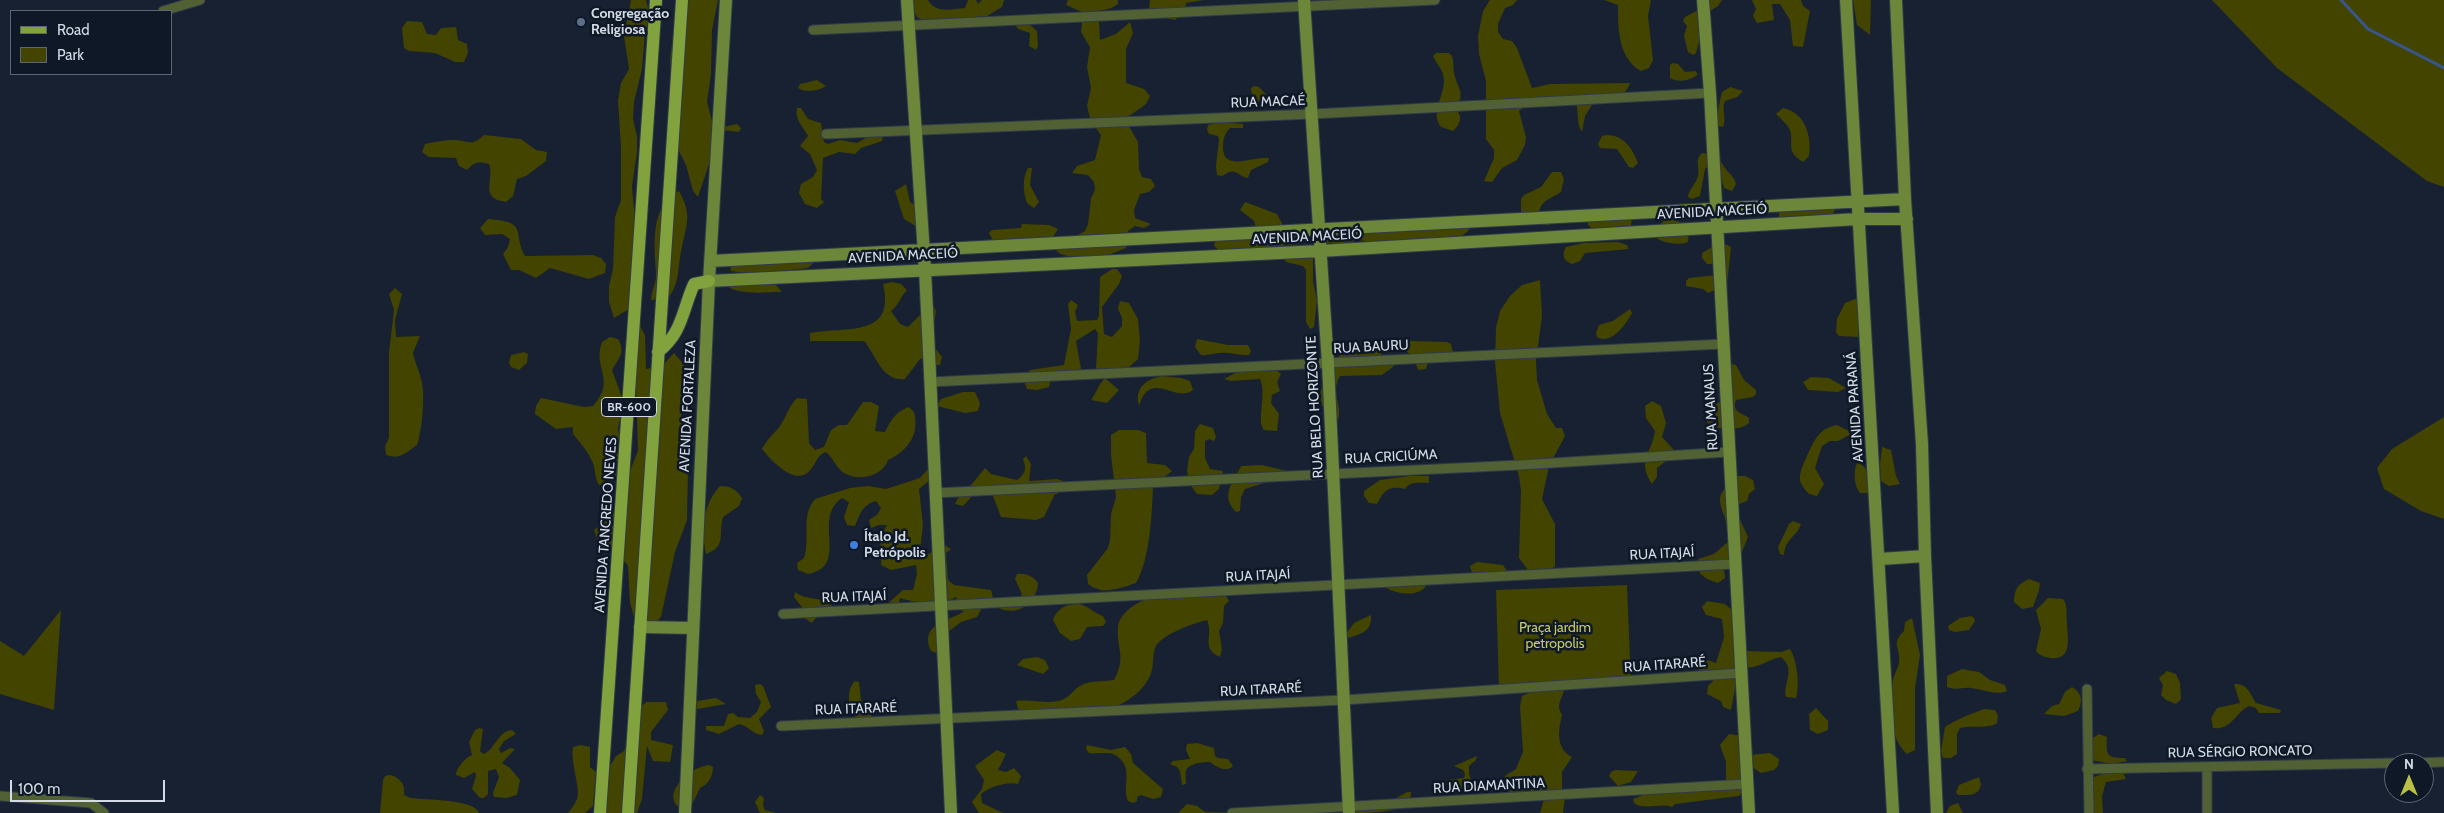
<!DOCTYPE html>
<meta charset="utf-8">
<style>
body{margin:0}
#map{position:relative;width:2444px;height:813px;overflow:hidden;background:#172131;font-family:Cabin,sans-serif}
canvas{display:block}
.legend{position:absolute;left:10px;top:10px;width:162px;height:65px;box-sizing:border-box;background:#0e1826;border:1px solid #5d6672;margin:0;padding:6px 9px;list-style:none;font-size:15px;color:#d3dae5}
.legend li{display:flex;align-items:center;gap:10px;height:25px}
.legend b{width:25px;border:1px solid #5d6672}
.north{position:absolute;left:2384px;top:753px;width:50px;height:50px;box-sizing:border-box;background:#0e1826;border:1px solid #5d6672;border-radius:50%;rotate:0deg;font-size:14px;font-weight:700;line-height:20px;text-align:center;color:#d3dae5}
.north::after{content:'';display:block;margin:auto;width:18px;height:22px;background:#bac045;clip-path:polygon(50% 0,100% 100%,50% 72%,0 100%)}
.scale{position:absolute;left:10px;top:780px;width:155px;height:22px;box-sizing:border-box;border:2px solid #d3dae5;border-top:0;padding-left:6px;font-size:15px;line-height:18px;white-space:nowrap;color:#d3dae5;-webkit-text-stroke:4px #0e1826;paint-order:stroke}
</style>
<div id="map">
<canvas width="2444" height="813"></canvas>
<ul class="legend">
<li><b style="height:6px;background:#81a23d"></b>Road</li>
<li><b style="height:14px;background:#434400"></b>Park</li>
</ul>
<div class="north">N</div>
<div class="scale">100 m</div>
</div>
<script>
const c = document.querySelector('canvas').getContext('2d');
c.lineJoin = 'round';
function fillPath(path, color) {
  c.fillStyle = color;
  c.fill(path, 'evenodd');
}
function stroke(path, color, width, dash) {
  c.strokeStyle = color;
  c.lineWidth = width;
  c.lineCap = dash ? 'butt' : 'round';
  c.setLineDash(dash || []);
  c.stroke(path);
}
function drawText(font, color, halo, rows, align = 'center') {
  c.font = font + ' Cabin,sans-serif';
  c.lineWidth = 5;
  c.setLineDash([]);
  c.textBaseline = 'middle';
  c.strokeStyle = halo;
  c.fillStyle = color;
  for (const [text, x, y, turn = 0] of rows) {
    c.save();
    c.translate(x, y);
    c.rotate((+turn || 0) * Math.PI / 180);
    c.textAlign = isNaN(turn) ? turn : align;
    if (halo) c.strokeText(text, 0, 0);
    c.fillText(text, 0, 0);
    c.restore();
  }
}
fillPath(new Path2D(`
 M631,0H646L650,16L645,33L642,69L634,102L633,119L637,136V152L632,186L635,221L629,309L614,318L609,302V286L613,269L615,217L621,200V148L618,100L621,83L629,69L624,36Z
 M678,0H718L712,30L711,74L707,102L714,129L712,155L698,197L693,191L686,165L675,143L670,58Z
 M906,0H928C936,14 951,9 965,8L968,0H976L978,4L982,0H1004L1002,7L987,16L925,21L917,17Z
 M1068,0H1118V4C1108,12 1098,9 1087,14L1066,5Z
 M1150,0H1204L1186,3L1185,12L1175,20L1154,16L1149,10Z
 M1490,0H1517L1513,5L1505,8L1498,24V32L1503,39L1512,41L1517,48L1532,88L1550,84L1630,83C1624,100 1611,99 1594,102L1585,116L1582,132C1575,121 1580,112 1575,101L1526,105L1519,111L1526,137L1525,145L1517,160L1502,168L1492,182L1484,181L1494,158V150L1486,139V81L1479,54L1478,36L1483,11Z
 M1604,0H1651L1648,16L1653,60L1649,68L1641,71C1618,58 1618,29 1618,5Z
 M1704,0H1722L1718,6L1707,13L1696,53L1693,55L1688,52L1684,36L1687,26L1683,21L1685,17L1700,9Z
 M1752,0H1801L1803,6L1810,11L1803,47L1793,46L1790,20L1780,4H1772L1774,20L1757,23L1753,16L1756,9Z
 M1853,0H1871L1870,35L1857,25Z
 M2212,0H2444V187L2427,181L2277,68Z
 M1089,18L1099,22L1100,40L1116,34L1130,22L1133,33L1126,49V83L1144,89L1150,96L1146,104L1125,119L1138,142L1139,169L1142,177L1151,179L1155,186L1149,192L1140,194L1134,210L1135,218L1151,224L1144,228L1135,226L1128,231L1126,248L1103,257L1068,256L1060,254L1054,248L1085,231L1088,224L1091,198L1095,190L1094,182L1088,175L1072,173L1077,166L1095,160L1101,135L1091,122L1087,106L1091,88L1087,67L1090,47L1081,32L1082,22Z
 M407,21L422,22L427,34L436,35L441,28L456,27L458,40L467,44L468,53L464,62H455L435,53L409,51L404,48L402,28Z
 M1029,24L1037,31L1038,46L1036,50L1029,46L1030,33L1018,29L1015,25Z
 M1436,53H1449L1452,56C1454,62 1453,67 1454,73C1457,88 1467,94 1455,108C1463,116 1461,124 1453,131L1441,127C1430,113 1444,96 1444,81C1444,70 1437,65 1433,56Z
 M1673,63L1678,64L1685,72L1695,71L1698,74C1691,81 1678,83 1670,78V65Z
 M817,80L826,86C819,91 805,93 798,88L800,84Z
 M1254,86L1259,87L1273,102L1270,105L1262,104L1252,96L1251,88Z
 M1730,87L1743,91L1737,97L1725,101C1721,110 1727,118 1723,127L1715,125L1721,96L1722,92Z
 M797,108H801L808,119L821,123L824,142L828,144L840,140L857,143L869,136L883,137L882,141L861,148L855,154L839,152L823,158L821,199L824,202L817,208L805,204L799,193L801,184L813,177L817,170L810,154L800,146L808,136C803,127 794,118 797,108Z
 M1783,108C1805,112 1812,136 1809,156L1803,162C1788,152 1792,149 1791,134C1790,126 1781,119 1776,114Z
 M1219,122L1243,124V128H1230C1225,133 1223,139 1223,146C1222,173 1253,156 1269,158L1268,162L1251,170L1248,178C1235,175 1237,166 1222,176L1217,175L1216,166L1219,140L1218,136L1209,134L1207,130L1208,125Z
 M737,124L741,128L739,132L722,130L723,127Z
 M484,135L521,139L536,150L547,152L546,161L526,176L517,179L513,196L506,202C478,198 495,180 489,164C479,161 474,162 467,170L459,166L456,158L429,157L422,152L425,144C434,142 445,140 454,140C469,140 470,148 484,135Z
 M1606,135C1624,135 1632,148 1638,163L1633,168L1629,167L1617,149L1600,148L1598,144L1602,136Z
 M1702,153C1715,154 1719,158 1725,168C1729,174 1734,176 1736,184L1732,191L1724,188L1719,171L1708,166L1705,169L1700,196L1692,199L1688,197C1688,190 1696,184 1698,176C1700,167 1694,160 1702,153Z
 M1028,168H1032L1030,185L1039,202L1034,208L1027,203C1023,192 1022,178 1028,168Z
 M1552,172H1561L1564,179L1561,192C1551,199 1539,200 1539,216L1551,222L1549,225H1531L1521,212V199L1524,195L1541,187Z
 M906,184L910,202L915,205L917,227L904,219L895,191Z
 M679,191C692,215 687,222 682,247C677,266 681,282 668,298L651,300C651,291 657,282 656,273C654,245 650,205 679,191Z
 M1245,202L1277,214L1286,231L1303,236L1300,244L1221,252L1214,246L1216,238L1257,230L1254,221L1240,210Z
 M1836,208L1832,215L1779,218V209Z
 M1632,217L1631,226L1628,228L1594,230L1588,225V220Z
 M488,219C529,222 512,231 525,256L593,255L601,258L606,264L605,273L589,279L550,268L536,278L519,270H511L503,254L508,247L510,239L502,234L485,235L480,228Z
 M1665,219C1679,219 1691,226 1688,242C1680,246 1662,243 1655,237L1654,233Z
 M1022,224L1049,225L1058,229L1051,240L993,241L989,233L992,230L1021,228Z
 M1472,225L1467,232L1460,237L1378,243L1359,240L1343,244L1326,243V236L1330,231Z
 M1618,242L1627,245L1629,249L1585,253L1580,261L1572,264C1564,261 1561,255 1566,247L1584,243Z
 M1725,244L1731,247L1727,285L1708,293L1703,289L1686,286V281L1689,278L1716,275V264H1707L1702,258V253L1714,246Z
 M1313,255V282L1317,300L1314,327L1310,329L1306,322V270L1303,266L1286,262L1284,258Z
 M805,259L814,262L808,268L772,272L767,284L776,285L782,292C764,292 738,296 724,284L747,273L731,271L730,263Z
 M1112,269H1117L1122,276L1119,284L1102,307L1104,334L1112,337L1122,326V318L1118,309L1120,301L1129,303L1138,319L1140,341L1138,359L1128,368L1096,369L1098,333L1095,329L1076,341L1081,369L1051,379L1049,387L1037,390L1027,389L1024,381L1030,370L1064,365L1071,329L1068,304L1071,300L1078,305L1075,312L1077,321L1097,320L1099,316L1100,277Z
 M1540,280L1542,316L1536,361L1537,380L1547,414L1556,428H1562L1565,436L1549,466L1542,499L1555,524V567L1542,572L1528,570L1519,558L1521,491L1519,476L1500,413L1495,362L1496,328L1500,311L1510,296L1522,285Z
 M892,282L901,284L907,290C900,297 899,305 891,311L900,324L908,327L932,303L936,311L931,343L942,357L940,365H931L928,358L920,359L905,379C882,382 876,355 864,341H810V333C845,326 896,339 883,284Z
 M395,288L402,294L395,320L396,337L420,336L413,353C415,363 420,372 422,383C425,398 422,431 417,445C405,453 400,460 386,455L385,446L389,438V352L394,310L389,294Z
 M1858,298V337L1839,336L1836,332L1837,319L1845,303Z
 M1630,309L1632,313C1627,323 1611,346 1597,337L1596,333L1599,325L1613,321Z
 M637,321L645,335L646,369L662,366L674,353L685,366L681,418L688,468L687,520L675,552L661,617L652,626L635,620L630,603L628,566L618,552L601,548L594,530L608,520L616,505L638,451L635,354L640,337Z
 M610,337L618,339C626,352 619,358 612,370L624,403L618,428L621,446L617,472L614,480L608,485H599C594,477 596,469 592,461C587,450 581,444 573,434V427L556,429L535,414L536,406L541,398L584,407L593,406C617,379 592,369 602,342Z
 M1197,339L1228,345H1248L1251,351L1249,355C1240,356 1230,352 1221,353C1213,353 1209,356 1201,355L1195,347Z
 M1410,341L1447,342L1451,344L1453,353L1428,362L1426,369L1418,370L1413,356L1406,351L1405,347Z
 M1376,347L1384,358L1398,363L1382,375L1340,376C1330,392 1343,407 1338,420L1333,421C1316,401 1317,394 1329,372C1332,366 1334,360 1340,355L1364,354Z
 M524,352L528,354L527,363L519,370L511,367L509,363L511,355Z
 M1727,363L1736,365L1744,380L1756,390V394L1753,397L1736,400C1732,413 1741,412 1749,418V423C1742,431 1714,431 1707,422V413L1714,405L1726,399Z
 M1274,368L1281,374L1277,382L1280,391L1272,395L1271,403L1279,414L1277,431L1264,430C1256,421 1267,394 1260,379L1231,381L1224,379L1237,372Z
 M1162,376L1181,378L1190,381L1193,390C1176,404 1150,368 1139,406C1134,388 1146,379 1162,376Z
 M1811,377L1829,378L1846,388L1838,392L1808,390L1803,382Z
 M1105,378L1119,390L1107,403L1091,400C1097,392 1098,385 1105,378Z
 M963,392H975L980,403L978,411L965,413L937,406L941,399Z
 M797,398L807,399L809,443L815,450L824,447L831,430L839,425H847L863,402H871L879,406L875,431L885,432C891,420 895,412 909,407L914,412C920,434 908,451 888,460C883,476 859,482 844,473C837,469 833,458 826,452C816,456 817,462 811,469C796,489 771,460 762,449C767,439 774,434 780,426C787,416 788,407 797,398Z
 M1652,401L1661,406L1666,423L1662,437L1674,450L1670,458L1657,468V477L1652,484C1636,459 1652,454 1655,431L1646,418L1645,406Z
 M2444,417V519L2421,511L2384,489L2377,468L2392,449Z
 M1200,424L1213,428L1216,437L1214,441L1209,439L1205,441V458L1210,469L1223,471L1219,489L1212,495L1197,494L1192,487L1187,471L1189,457L1194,449L1195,431Z
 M1837,425L1853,433L1838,441H1830L1822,446L1815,468L1824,484L1817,496L1809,494C1805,490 1802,486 1800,481C1799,473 1803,465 1806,458C1814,442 1817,429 1837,425Z
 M1119,430H1138L1146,433L1147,463L1165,465L1172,471L1153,486C1152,513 1150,560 1136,583C1120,588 1103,596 1088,584L1087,575L1108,548L1110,540L1111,514L1116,497L1111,455V435Z
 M1882,447L1891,450L1896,476L1900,484L1889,486L1881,481L1880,465Z
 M1026,456L1031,464L1029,481L1057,479L1068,483L1057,494H1055L1044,517L1036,520L1001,517L991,491L974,494L963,506L955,504L963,489L971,485L985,468L991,474L1017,480C1025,474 1027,469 1023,459Z
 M1857,463C1870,466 1870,482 1869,493H1860C1854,486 1853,472 1857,463Z
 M1262,465L1287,471V476L1245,489L1241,497L1240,511L1236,512C1219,495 1234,482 1241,466Z
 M929,468L930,480L919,489L923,525L920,551L929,554L943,544L951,549L946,553L948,580L954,585L991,590L993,598L985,602L977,617L961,622L948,632L939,654L931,651C919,625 946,622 963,612L956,597C945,605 913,603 900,598L898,608L885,606L903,590H913L917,574L916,565L891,570L881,565L882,548L878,540L887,525H879L871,528L869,520L877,515L881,508L876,501C862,505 860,514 855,526L847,525L844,517L849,502L842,498C811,519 851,566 808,574L798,570L797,563L804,558C811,537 800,517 815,499L850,488L868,486L886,489L920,478Z
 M1409,476H1429V483C1420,483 1410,481 1405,489C1388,485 1384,491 1377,504L1369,503L1364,496V491L1380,480Z
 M1735,476H1745L1753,480L1755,489L1749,494L1747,501L1737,505V513L1748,537L1740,557L1723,561L1725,578L1718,583C1704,578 1696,575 1698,559L1714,554L1728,542C1727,535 1727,526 1725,518C1716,494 1719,496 1735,476Z
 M720,486C731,486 736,489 742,498L739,506L723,517C718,535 727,546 706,554C701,530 703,504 720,486Z
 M1793,521L1801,524C1797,537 1785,538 1784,555L1780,554L1778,547L1789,524Z
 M1477,562L1503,565L1507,571L1473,576L1470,566Z
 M1017,574C1025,573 1033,576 1038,583C1037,604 1016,618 997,607L998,603L1020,597L1022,594L1015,579Z
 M2029,579L2040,583L2039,590L2033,607L2022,609L2014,602C2014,589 2018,584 2029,579Z
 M1423,583L1426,586C1418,598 1394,594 1383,586Z
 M1627,585L1631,683L1499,687L1496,590Z
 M795,592C805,601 829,596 834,609L819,614L812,623L801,616L802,607L794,597Z
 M1224,593L1229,601L1224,606L1223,623L1219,631L1222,649L1220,657C1200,648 1214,636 1207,620C1194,623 1163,634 1156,646C1152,654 1154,665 1151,673C1146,689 1129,701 1115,707L1027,712L1018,709L1016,701C1031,699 1045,704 1058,701C1071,698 1071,691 1080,686C1090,680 1102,682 1114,680C1127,656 1116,649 1118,627C1119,614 1135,603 1147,599C1153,597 1160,600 1166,599C1185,597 1205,595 1224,593Z
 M2048,598L2063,599C2068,605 2066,614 2067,622C2067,636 2074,661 2050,658C2045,657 2040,656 2036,651L2041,629L2036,610Z
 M1707,601L1725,604L1732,610L1737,651L1734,659L1737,667L1736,683L1731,710L1723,707L1721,701L1707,694L1708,686L1714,680L1716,672H1699V663L1707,660L1716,663L1724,637L1722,619L1706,615L1702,607Z
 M1079,604C1087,605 1094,613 1103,616L1106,622L1103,626L1087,627L1080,639L1071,641L1060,633L1053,620C1057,608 1067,603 1079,604Z
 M61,610L54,710L0,694V641L24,656Z
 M1371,615C1372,632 1362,633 1349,638L1346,634L1354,623Z
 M1971,616L1974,618L1975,621L1969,630L1955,632L1949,630L1948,626L1960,618Z
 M1912,618L1920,655L1915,688V750L1907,754C1888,737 1890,704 1893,680C1894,674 1898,669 1899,662C1901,647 1890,644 1904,631L1905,622Z
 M1790,649C1797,660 1800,686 1796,698L1786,697C1782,685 1797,670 1781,657C1768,659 1757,670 1744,667L1745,651L1781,652Z
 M1037,657L1045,660L1049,668L1043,674L1017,665L1023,659Z
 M1962,669L1979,672L1990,680L2005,685L2007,691C1998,696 1981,689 1971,688C1961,687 1958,691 1947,687V676Z
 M2167,671L2176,674L2180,683L2181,699L2176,704L2166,700L2161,695L2163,685L2159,678Z
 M855,681L859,682L861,700L872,710L871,720H859C848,713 845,690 855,681Z
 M760,684L763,686L771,707L759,719L764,731L762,735C752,734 749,726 739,724L719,734L706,730V726H724L728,714L733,713L738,717L750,718L757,712L761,702L756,694L755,685Z
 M2234,684C2247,683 2250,693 2256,703L2281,710L2280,713H2259L2256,708L2249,706C2236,712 2231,731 2213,728L2211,718L2217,708L2240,703Z
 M2072,687C2082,693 2083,701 2078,711L2064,716L2044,714L2052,706L2059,704L2065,692Z
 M1564,689C1563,699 1555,703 1562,715C1558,731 1556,749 1572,757L1562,772V789L1565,797L1563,813H1540L1544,799L1539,792L1508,793L1501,787L1505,776L1516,769L1523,752L1520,706L1522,696L1533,691Z
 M716,698L726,704L697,709V701Z
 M646,702H666L668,710L651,732V740L673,745L670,762L653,761L647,746L642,799L637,813H597L607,771L616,756L624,751L639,709Z
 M1816,708L1828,721V730L1818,734L1810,730L1809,714Z
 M1984,709L1995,710L1998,716L1997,723C1990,729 1971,725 1960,728L1957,734V754L1951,758H1943L1941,751L1945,727C1953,721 1973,713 1984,709Z
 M479,728L483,729L480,751L483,754C495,751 497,731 512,730L516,734L504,741L499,749L501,753L510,748L515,749L502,763L510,768L520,780L517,795L506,798L494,797L493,793L499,777L496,769L488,771V794L484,798H480L472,789L476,776L475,772L464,778L456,775C456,768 465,758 472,755L469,742L475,730Z
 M1729,734L1743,736L1742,793L1739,796L1675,804L1672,807C1660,802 1644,811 1634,803L1633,799L1646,794L1726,780V762L1720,745Z
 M2099,734L2107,737C2106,755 2106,758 2125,758L2127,761L2112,764L2091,760L2090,740Z
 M1197,743L1214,748L1215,756L1218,758L1228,759L1233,766C1226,773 1216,767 1210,762C1204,762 1188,763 1186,771C1185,774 1186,780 1186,784L1182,785L1180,771L1177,767L1170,764L1173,761L1190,759L1186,750L1187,744Z
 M581,745L590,747V767L596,772L593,806L585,813H568C571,809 575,804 577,799C581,789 570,762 573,747Z
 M1087,745L1111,750L1125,747L1131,754L1133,763L1163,789L1161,797L1153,799L1141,795L1137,797V801L1133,803L1128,801C1121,786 1136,765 1113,754C1107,752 1095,754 1089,753L1086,749Z
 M997,750L1006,754L998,770L1006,772L1014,768L1021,776L1018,784C1007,781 989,787 981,794L982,803L1003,813H979L972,802L982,789L984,780L975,766Z
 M1770,753L1779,759L1778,766L1774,770L1761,773L1751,766L1750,755Z
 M1477,756L1476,760L1469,766V774L1473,786L1471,790L1458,792L1446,785L1447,780L1464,778L1465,774L1463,770L1454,766Z
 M709,765L713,767C713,776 708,785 700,788L690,809L677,806C663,790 693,766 709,765Z
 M1615,770L1638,771L1631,782L1618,786L1609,776L1611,772Z
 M2108,772L2123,773L2126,779L2106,782L2102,796L2103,813H2091L2092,784L2094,777Z
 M389,775C399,776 406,785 404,795L411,798C426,800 475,799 479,813H380L383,780L385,776Z
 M1979,777L1981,784C1979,797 1968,795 1958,795L1956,792L1959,785Z
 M1407,792H1411C1413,813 1370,813 1355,813L1356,805L1391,801Z
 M760,795L764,798L763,806L765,810L776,813H760L755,802Z
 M1958,803L1963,813H1946L1950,806Z
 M1187,804L1197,806L1205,812L1237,813H1178Z`), '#434400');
stroke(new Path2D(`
 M2341,0L2368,29L2444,68`), '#36568d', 3);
const street = new Path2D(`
 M163,11L200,0
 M813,30L1435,0
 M826,134L1313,114L1710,93
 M930,382L1723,344
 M935,493L1520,465L1728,452
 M783,614L1734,564
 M2087,689L2089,813
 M781,726L1344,700L1742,673
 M2411,763L2444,762
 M2087,769L2394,763
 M0,796L91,803L104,813
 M1232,813L1747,784
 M2207,813V767`);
const secondary = new Path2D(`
 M907,0L925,269L951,813
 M1304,0L1328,364L1349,813
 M1703,0L1710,93L1749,813
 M1846,0L1893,813
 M1896,0L1905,199L1922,444L1925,556L1937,813
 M711,261L1905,199
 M709,281L1320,251L1858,219H1907
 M1880,559L1925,556
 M640,627L693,628
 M685,813L709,281L726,0`);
const primary = new Path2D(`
 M658,352C683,332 682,311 694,284L709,281
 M600,813L656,0
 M628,813L682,0`);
stroke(street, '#313b4a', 11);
stroke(secondary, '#313b4a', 14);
stroke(primary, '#313b4a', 14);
stroke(street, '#516134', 9);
stroke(secondary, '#6c863a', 12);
stroke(primary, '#81a23d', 12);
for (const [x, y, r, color] of [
 [581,22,5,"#5c6f8a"],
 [854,545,5,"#3f7fe0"]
]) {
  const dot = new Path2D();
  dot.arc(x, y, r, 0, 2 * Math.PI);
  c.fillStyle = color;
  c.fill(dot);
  stroke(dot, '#0e1826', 2);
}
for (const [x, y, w] of [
 [629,407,55]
]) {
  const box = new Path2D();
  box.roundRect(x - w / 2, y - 9.5, w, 19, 4);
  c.fillStyle = '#0e1826';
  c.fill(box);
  stroke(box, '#d3dae5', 1);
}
drawText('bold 12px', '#d3dae5', null, [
 ["BR-600",629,407]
]);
drawText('bold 14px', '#d3dae5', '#0e1826', [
 ["Congregação",591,14],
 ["Religiosa",591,30],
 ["Ítalo Jd.",864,537],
 ["Petrópolis",864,553]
], 'left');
drawText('14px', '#d3dae5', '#0e1826', [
 ["RUA MACAÉ",1268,102,-2],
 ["AVENIDA MACEIÓ",1712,212,-3],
 ["AVENIDA MACEIÓ",1307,237,-3],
 ["AVENIDA MACEIÓ",903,256,-3],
 ["RUA BAURU",1371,347,-3],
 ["AVENIDA FORTALEZA",688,406,-87],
 ["RUA BELO HORIZONTE",1315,407,-93],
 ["RUA MANAUS",1711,407,-93],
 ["AVENIDA PARANÁ",1855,407,-94],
 ["RUA CRICIÚMA",1391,457,-3],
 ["AVENIDA TANCREDO NEVES",606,525,-86],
 ["RUA ITAJAÍ",1662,554,-3],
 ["RUA ITAJAÍ",1258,576,-3],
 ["RUA ITAJAÍ",854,597,-2],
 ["RUA ITARARÉ",1665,665,-4],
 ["RUA ITARARÉ",1261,690,-3],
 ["RUA ITARARÉ",856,709,-2],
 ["RUA SÉRGIO RONCATO",2240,752,-1],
 ["RUA DIAMANTINA",1489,786,-3]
]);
drawText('14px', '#c7ca63', '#0e1826', [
 ["Praça jardim",1555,628],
 ["petropolis",1555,644]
]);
</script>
